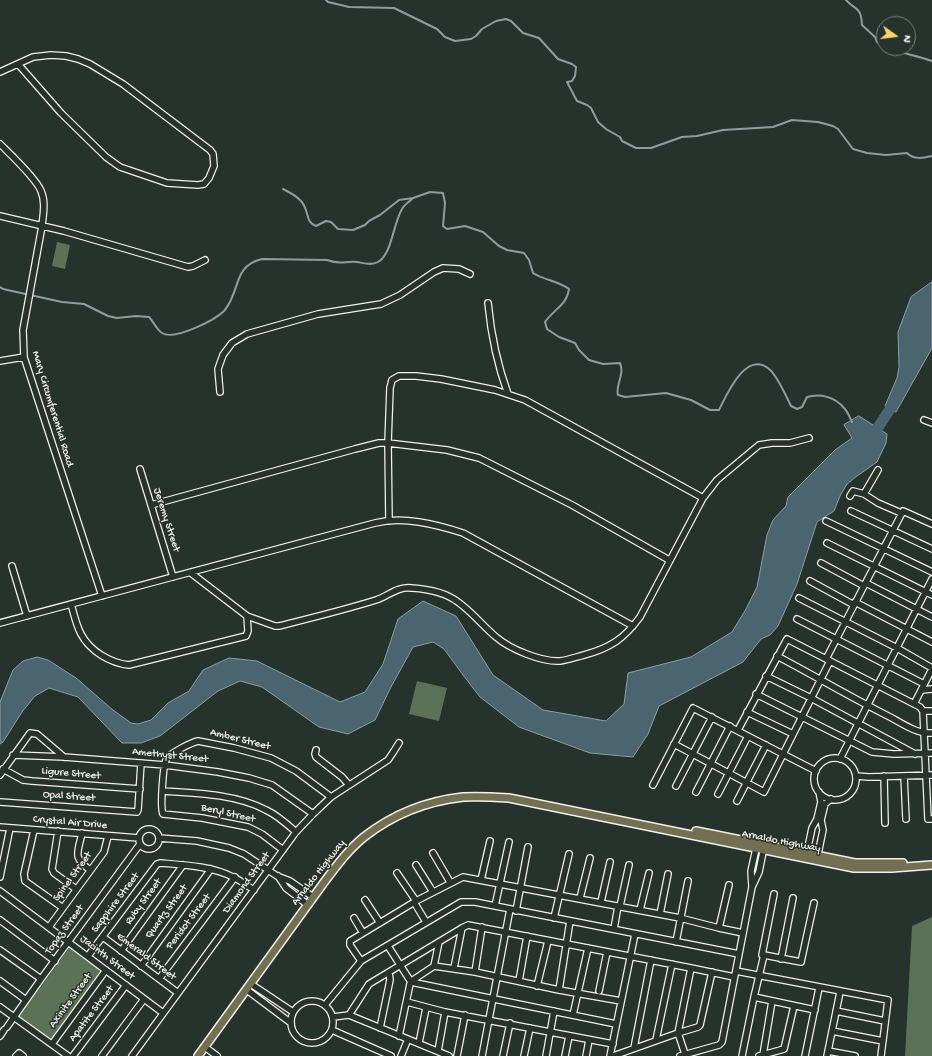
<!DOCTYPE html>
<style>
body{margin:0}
#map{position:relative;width:932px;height:1056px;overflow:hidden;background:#26332d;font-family:"Gochi Hand",sans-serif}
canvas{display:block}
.north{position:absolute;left:876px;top:16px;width:40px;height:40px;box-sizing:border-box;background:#26332d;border:1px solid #787f78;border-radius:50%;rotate:104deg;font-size:11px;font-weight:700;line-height:16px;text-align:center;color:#f4f1e8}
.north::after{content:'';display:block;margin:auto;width:14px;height:18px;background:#ffd166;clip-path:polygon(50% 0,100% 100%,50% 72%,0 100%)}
</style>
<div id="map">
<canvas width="932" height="1056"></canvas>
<div class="north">N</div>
</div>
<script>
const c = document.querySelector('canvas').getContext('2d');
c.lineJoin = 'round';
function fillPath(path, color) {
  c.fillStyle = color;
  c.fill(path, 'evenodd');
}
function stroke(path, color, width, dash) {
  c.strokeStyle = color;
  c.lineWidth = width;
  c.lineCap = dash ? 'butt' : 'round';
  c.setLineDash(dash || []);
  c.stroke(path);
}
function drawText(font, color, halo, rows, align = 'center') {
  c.font = font + ' "Gochi Hand",sans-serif';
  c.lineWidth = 3;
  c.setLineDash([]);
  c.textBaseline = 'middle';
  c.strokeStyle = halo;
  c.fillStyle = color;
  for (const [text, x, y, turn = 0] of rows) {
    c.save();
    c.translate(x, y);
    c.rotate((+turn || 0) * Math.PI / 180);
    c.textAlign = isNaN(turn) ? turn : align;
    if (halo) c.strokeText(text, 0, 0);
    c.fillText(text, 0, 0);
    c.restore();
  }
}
fillPath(new Path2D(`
 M57,242L70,245L65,269L52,266Z
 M417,681L447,688L439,721L409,714Z
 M932,917V1056H905L912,926Z
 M70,947L102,971L51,1040L19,1016Z`), '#5c7256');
const water = new Path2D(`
 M932,282V348L896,412L885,406L897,378L899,367L898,332L911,297Z
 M859,416L887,434L886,443L877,462L857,476L847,484L840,496L834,511L817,522L797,584L778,626L770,635L761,639L743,662L659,706L648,734L633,757L590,753L519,727L480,697L463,675L444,649L433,642L413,647L391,687L375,720L348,734L319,727L262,687L240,681L218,691L160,736L141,743H122L78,697L49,688L35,696L22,712L3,742L0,744V702L13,670L23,661L37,657L48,660L76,678L113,710L131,723L138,724L151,720L168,703L189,691L203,670L229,658L257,661L340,702L365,692L383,664L398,619L423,601L456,616L493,675L543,710L606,721L624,704L628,673L691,657L732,632L746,609L757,587L767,535L773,520L786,506L788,497L835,450L852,438L844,425Z`);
fillPath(water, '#4b6570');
stroke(water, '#8f9da0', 1);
stroke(new Path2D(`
 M326,0L328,2L349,7L394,8L437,29L445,37L455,41L471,39L476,36L482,29L496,21L506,19L511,21L523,33L539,38L558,59L572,64L576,67L575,76L572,81L567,82L577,101L587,105L591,108L598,122L606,129L620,137L622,141L636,148H651L682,137L697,136L723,130L773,127L792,120L818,122L833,126L838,129L853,149L867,153L886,155L907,153C914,160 923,158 932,156
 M846,0C856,11 861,6 862,25L875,37L877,42L884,47
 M887,48C902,53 917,56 932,61
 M283,189C289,192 295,195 300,200C310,209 304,222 316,226L326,221L331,222L338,229L353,230L365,225L369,221L380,215L399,200L413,198L430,192L443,193L445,203L443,226L447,229L465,226L483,232L499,246L507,250L524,253L529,260L533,273C546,281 556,280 569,289C567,305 554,309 545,322L547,329L559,337L575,343L579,350L589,360L603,364L620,363C625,375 615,385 618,395L625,397L666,393L691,400L710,410H719C727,394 746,350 769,369C777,375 786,396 791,406L797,409L802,407L807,397C820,393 835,397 844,408C848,412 850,418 852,422
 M0,287L3,289L62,302L84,304L108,316L117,318L136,316L149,317C154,322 156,329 162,333C174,341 215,320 224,311C241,292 232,266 262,259L327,260C340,265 344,261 357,262C364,263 371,266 378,262C392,254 393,224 402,209C404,205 409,202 413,198`), '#8f9da0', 2);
stroke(new Path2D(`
 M870,440L890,409L897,397`), '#4b6570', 11);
const minor = new Path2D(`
 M0,72L33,57L51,55L66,56L78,59L90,64L123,84L210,150L213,154L214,166L209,178L204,184L198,185L167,183L120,167L106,157L61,113L18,64
 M0,144C11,155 36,178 41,191C46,202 43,215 42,226L23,330L24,357L102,596
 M0,216L64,231L188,267L193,266L205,260
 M488,303C491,334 497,364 508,394
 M0,361L24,357
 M220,392L218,369L223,355L232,343L247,334L318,314L381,304L400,295L434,272L443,268L459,269L470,274
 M924,420L932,423
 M140,469L173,577
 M878,470L864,494L878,503L901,513
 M850,496L853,491L864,494
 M151,505L355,449L379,443H388L447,450L479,458L489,463L572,505L669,560
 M851,511L932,549
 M389,521L388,443L390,388L392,380L399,376H416L441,379L495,390L525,400L703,498
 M826,521L932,572
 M827,543L932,595
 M821,563L864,586
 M12,566L27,616
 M191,573L247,616L275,626H279C311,618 344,610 376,600C388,596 398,586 412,588C428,589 446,593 458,602C472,612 483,626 496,637C510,649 541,662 560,661C568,660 576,657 584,655C610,648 624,639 640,617L703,498L717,480L759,445L772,443H790L809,438
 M810,581L854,605
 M866,583L932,617
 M799,598L897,648L932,668
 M855,602L932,642
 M71,604C74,614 76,625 81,634C90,651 110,663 129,665L246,636L248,631L247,616
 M797,619L924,684
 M0,623L375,523C403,516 435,524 463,533L633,626
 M777,656C815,676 852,698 890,717C903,724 917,734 932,733
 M826,659L903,511L932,524
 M766,676L811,698L915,754
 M922,690L932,689
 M756,694L872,752L894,754L932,753
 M914,704L932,669
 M923,711L928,819H932
 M747,712L793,734
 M738,730L787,639L920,707L923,711H932
 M674,744L764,792L830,661
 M316,750L315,754L316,757L342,777L349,785
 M13,755L64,757L165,765L218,772L249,778L272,785L313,814
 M814 779a21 21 0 1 1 42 0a21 21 0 1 1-42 0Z
 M840,759L932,579
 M3,769L23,780L32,781L140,789
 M0,775L30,733L37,734L64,757
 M856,776L869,777L932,775
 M884,776L885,823
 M904,776L906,819
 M653,785L693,708L816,771
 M676,786L712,717
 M162,791C196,793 236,794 266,810C277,815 287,824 296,832
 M696,792L730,726
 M718,794L748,736
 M737,801L766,745
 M0,802L137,812L138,810L141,763
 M0,827L139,838
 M139 839a10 10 0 1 1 20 0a10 10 0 1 1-20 0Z
 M34,830L24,874L25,881L63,908
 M58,831L52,869L54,873L76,889
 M82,833C78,853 72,857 90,870
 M159,838L197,841L229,848L244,854L277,876L290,881L313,897
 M283,850L262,834L248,827L202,818L163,814C160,808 163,762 167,758C173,752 190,743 198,741L234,748L271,758L296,771L331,797
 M433,853L450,882
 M806,857L812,828L817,819L821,802L819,792
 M817,859L823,830L821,820L825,804L831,799
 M416,865L433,892
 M397,873L416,901
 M278,876L286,888L308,905
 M0,877L10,828
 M481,880L490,841
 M752,887L759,872L764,847
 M0,891L163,1013
 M580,898L590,858
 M365,900L380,923
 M414,902L426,922
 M601,902L610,862
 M495,906L509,842
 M620,906L629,865
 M640,910L649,873
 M516,911L528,847
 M660,914L668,874
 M354,918L363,933
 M554,918L569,854
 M0,920L55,961
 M49,927L104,852L108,836
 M719,928L743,933
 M614,929L618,906
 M103,937L178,993
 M676,942L688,881
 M388,946L411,982L616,1024
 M0,950L41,979
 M121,951L183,865
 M764,955H762L774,894
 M88,956L157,864L160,863C184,865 211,866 233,877C240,880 247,886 254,890
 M781,959L793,898
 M361,961L350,945V941L416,901L463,877L680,918L719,928L729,885
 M141,966L211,869
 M434,966L439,942
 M454,968L462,928
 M736,971L888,1000L881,1056
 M475,972L482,927
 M159,979L235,877
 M0,981L26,1000
 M519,981L527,936
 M251,984L293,1012
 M537,986L548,941
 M247,990L291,1023
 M559,990L570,921
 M599,991L607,952
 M754,997L815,1010
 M291 1022a21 21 0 1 1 42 0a21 21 0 1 1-42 0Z
 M407,1002L445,1012L613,1044
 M325,1005L361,961L461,902H475L739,954
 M0,1007L68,1056
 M836,1011L885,1021
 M349,1015L449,1056
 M573,1015L588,948
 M333,1017L349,1015L369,984L462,928L468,925L691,968L734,977
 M7,1027L41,979L140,844
 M380,1028L390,980L389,972
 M332,1030L391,1056
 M832,1031L883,1041
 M0,1036L4,1030
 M399,1036L410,984L413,980L434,966L475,972L559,990L621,1001
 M656,1040L672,964
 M419,1043L426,1008
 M52,1044L106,970
 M205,1047L217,1056
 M634,1048L651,960
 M438,1051L445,1012
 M828,1051L855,1056
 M685,1054L678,1033L691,968
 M763,1055L772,1001
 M16,1056L19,1053L23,1056
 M73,1056L126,985
 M102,1056L144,999
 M132,1056L296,832L313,814L331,797L388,760L394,751L399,743
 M401,1056L408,1039
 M457,1056L465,1015
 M482,1056L510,909
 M503,1056L510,1023
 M524,1056L530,1028
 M546,1056L554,1011
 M565,1056L569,1036
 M586,1056L589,1040
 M610,1056L635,934
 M613,1056L678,1033L698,1027L700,1025L712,972
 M680,1056L719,1045L722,1042L752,887L751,871L757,844
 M742,1056L754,997L764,955L801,962L814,903
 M759,1056L784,1049L794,1006
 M805,1056L819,988
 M827,1056L840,992`);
const major = new Path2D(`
 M696,831L855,863H903
 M198,1056L325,881C337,865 349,849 364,837C392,815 427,801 463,797C478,796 494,797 509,798L854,868H892L932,865`);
stroke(minor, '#f4f1e8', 8);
stroke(major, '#f4f1e8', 10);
stroke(minor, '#26332d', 5.5);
stroke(major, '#726f52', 7);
drawText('11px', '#f4f1e8', '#26332d', [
 ["Mary Circumferential Road",52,409,73],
 ["Jeremy Street",166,520,72],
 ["Amber Street",240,740,14],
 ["Amethyst Street",170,756,6],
 ["Ligure Street",71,774,5],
 ["Opal Street",69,797,4],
 ["Beryl Street",228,814,13],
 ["Crystal Air Drive",70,823,5],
 ["Arnaldo Highway",781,842,11],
 ["Arnaldo Highway",319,873,-52],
 ["Spinel Street",73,877,-54],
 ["Diamond Street",247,883,-54],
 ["Ruby Street",144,902,-54],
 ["Sapphire Street",116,903,-53],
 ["Quartz Street",167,912,-54],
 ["Peridot Street",189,922,-53],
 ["Topaz Street",65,930,-54],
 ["Emerald Street",146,957,37],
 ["Jacinth Street",107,958,37],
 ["Axinite Street",71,1001,-54],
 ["Apatite Street",92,1014,-53]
]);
</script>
